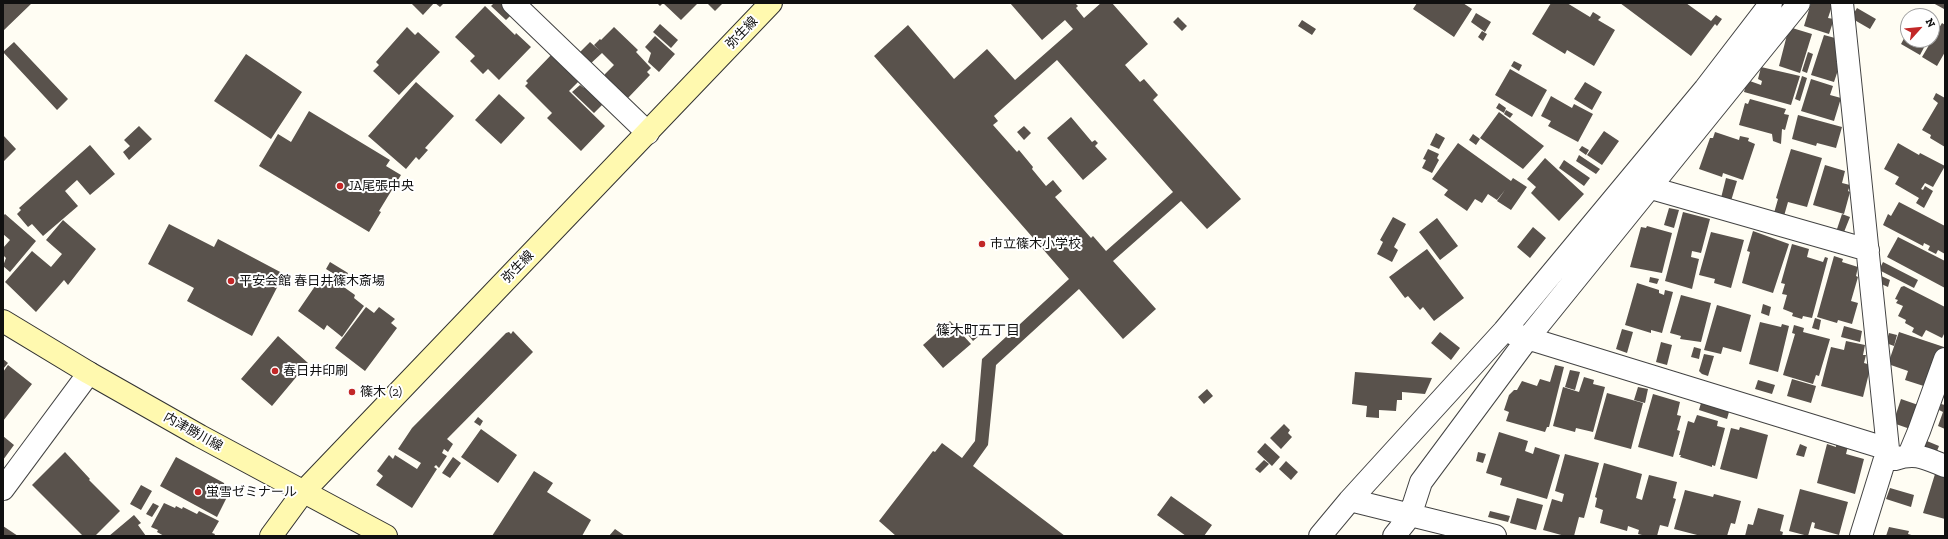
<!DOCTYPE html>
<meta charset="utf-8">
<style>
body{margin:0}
#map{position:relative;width:1948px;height:539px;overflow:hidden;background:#fffdf3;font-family:"Zilla Slab",serif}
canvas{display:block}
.frame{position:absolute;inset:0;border:4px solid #101010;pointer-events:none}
.north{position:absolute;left:1900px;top:8px;width:40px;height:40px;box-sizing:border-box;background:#fff;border:1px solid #9f9f9f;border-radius:50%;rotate:63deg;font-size:11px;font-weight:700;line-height:16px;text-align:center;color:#101010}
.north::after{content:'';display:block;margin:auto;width:14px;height:18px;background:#c22727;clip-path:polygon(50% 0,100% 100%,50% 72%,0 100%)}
</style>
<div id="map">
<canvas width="1948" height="539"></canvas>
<div class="frame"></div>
<div class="north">N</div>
</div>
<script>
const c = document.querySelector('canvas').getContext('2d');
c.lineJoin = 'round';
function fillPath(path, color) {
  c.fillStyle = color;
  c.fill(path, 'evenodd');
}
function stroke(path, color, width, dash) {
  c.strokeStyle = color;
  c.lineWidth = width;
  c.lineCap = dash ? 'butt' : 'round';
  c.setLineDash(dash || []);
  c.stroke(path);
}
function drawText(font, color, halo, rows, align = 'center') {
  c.font = font + ' "Zilla Slab","Noto Sans JP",serif';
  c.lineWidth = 4;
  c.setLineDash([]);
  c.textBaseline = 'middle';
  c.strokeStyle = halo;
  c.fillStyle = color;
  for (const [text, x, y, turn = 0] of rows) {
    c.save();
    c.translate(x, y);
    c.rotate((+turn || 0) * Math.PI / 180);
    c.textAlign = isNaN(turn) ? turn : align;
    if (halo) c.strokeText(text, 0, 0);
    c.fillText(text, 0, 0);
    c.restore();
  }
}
fillPath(new Path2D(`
 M3,3H32L3,31Z
 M411,3H434L423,15Z
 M435,3H444L440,7Z
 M494,3H502L513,13L506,20L491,6Z
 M657,3H698L681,20L663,3L660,6Z
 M707,3H723L715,11Z
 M1010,3H1075L1078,6L1076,8L1084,18L1101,3H1112L1148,44L1125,65L1140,82L1144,79L1158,95L1153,100L1241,199L1207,229L1181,201L1113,261L1156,309L1123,339L1079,289L996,365L988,445L973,466L1065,536H896L879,521L933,451L935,452L942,443L962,458L975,441L982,359L1069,279L874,56L908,25L954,79L987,49L1015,80L1073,29L1065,20L1042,40ZM1057,60L1173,192L1106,251L1093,236L1091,238L1055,197L1062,191L1053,180L1046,186L1032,169L1033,167L1019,150L1017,152L993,125L998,121L994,116Z
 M1417,3H1463L1472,9L1454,37L1413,9Z
 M1551,3H1567L1590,17L1593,12L1601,17L1598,20L1615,30L1594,66L1567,50L1565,54L1532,34Z
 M1620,3H1686L1711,21L1716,15L1722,19L1717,26L1715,24L1691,56Z
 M1811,3H1833L1828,18L1834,19L1829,34L1804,26Z
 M1933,3H1945V6L1944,9Z
 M485,6L515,35L516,33L531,47L499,80L488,69L483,74L470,61L475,56L455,37Z
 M1857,8L1876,19L1870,29L1851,18Z
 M1476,13L1491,22L1485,32L1471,22Z
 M1178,17L1187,26L1182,31L1173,22Z
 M1302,20L1316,29L1312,35L1298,26Z
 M1942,23L1945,25V52L1937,66L1922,57Z
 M660,24L678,40L671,48L653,32Z
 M407,27L415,35L418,32L440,52L399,95L373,71L379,65L376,62Z
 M614,27L638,50L636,52L651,68L647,72L650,75L627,99L605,77V74L614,65L602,53L589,65L578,54L590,42L600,51L594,45L600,39L601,40Z
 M1789,27L1812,34L1800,73L1779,66Z
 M1482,31L1487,34L1483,41L1478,37Z
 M1908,31V40H1928L1920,55L1901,44Z
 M1824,35L1835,38L1834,41L1836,42L1835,46L1837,47L1836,51L1839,52L1836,63L1840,64L1834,82L1811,75Z
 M655,36L675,54L659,72L648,62L651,53L645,47Z
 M14,42L68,99L57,110L3,52Z
 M1808,52L1813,54L1807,73L1802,71Z
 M553,53L579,81L569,91L605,126L581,151L547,118L552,113L525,86L528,83L526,81Z
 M246,54L302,92L271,139L214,101Z
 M1514,61L1522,65L1519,71L1511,66Z
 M1761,67L1800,76L1791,105L1744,92L1747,80L1761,85L1762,81L1758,79Z
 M1510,69L1547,90L1532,117L1495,95Z
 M1802,76L1807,78L1800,101L1795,99Z
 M1811,79L1833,86L1830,95L1841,98L1834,121L1801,111Z
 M416,82L454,116L425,148L428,150L419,160L416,157L406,169L368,136Z
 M1585,82L1602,92L1592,110L1574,99Z
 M580,85L584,88L586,86L604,103L594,113L572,92Z
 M1936,93L1945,98V147L1930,138L1931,135L1922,130L1938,103L1933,99Z
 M499,94L525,118L501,144L475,120Z
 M1551,96L1572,108L1574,104L1593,114L1578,142L1548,126L1551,121L1541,116Z
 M1750,99L1786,109L1784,114L1789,115L1785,130L1782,129L1781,144L1773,141L1772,134L1739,125L1745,103L1748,104Z
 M1499,103L1506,108L1504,113L1496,108Z
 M1506,110L1513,114L1510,118L1504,114Z
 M309,111L390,160L386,166L401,175L379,211L381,212L369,232L259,166L278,134L291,142Z
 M1499,112L1544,146L1523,169L1480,138Z
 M1798,115L1842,127L1836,148L1817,143L1816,146L1792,139Z
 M1071,117L1092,142L1095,140L1098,143L1095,146L1107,159L1083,180L1047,138Z
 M139,126L152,139L129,160L123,152L130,146L124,140Z
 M1024,126L1031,133L1024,140L1017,132Z
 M1604,131L1619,141L1602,165L1587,155Z
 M1715,132L1739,140L1740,136L1749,138L1748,141L1755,144L1743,180L1723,173L1722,177L1699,169L1710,138H1713Z
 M1436,133L1445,138L1439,149L1430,145Z
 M1473,134L1480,139L1476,145L1469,140Z
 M3,135L16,149L3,162Z
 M1458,143L1511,181L1513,178L1527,187L1511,210L1497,201L1505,190L1497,200L1488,194L1482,203L1475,199L1467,211L1444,195L1448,190L1432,179Z
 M1898,143L1919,155L1920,153L1945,166L1933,187L1925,183L1921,189L1923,190L1925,186L1933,191L1924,208L1916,203L1919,198L1895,184L1899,177L1884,169Z
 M90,145L115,174L90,195L77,180L65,191L78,206L43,236L32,224L28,227L17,214L21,210L19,208Z
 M1582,146L1589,150L1586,155L1579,150Z
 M1428,149L1439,154L1437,158L1439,160L1432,173L1422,168L1426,160L1423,159Z
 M1791,149L1822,158L1807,207L1788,202L1784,216L1774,213L1778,199L1776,198Z
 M1579,155L1600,169L1596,174L1576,161Z
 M1545,158L1584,194L1559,221L1531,193L1536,187L1527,179Z
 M1564,160L1590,178L1584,186L1559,168Z
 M1825,165L1845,171L1842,183L1850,185L1848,191L1850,192L1844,214L1813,205Z
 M1726,178L1737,181L1731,201L1721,198Z
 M1899,202L1945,226V254L1938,250L1936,254L1928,250L1930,246L1924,243L1923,246L1883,225L1888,214L1891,216Z
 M1669,208L1679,210L1674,228L1664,225Z
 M1683,212L1710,219L1701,253L1692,251L1691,257L1699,259L1692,289L1665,281Z
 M5,214L36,241L10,272L3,266L6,258L3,255V248L10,240L3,234V216Z
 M1842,214L1850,217L1844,232L1837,229Z
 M1393,217L1406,224L1394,247L1398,250L1392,262L1377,254L1383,242L1380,240Z
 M1437,218L1458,246L1440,260L1419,232Z
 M63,220L96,249L68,285L64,280L36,312L5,282L32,251L51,267L62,254L46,240Z
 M169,224L214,247L218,239L284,274L252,336L187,301L194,288L148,264Z
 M1647,226L1672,233L1662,273L1630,267L1641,227L1646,228Z
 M1533,227L1546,238L1530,258L1517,247Z
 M1753,231L1789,244L1773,293L1742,283L1750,252L1747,251Z
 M1711,232L1744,240L1731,288L1714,283L1715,279L1699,275Z
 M1898,237L1945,261V288L1887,257Z
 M1792,244L1809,249L1807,257L1823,262L1825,257L1828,258L1812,318L1803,316L1802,319L1792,316L1793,313L1783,309L1787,295L1782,294L1785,284L1781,283Z
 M1427,249L1464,298L1434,321L1423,307L1420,310L1408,296L1405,298L1389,277Z
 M1834,256L1843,259L1842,262L1858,267L1856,276L1858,277L1851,301L1858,303L1852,324L1838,320L1837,323L1817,317Z
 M330,262L348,273L344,280L326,269Z
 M1883,262L1918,280L1914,288L1879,270Z
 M1879,275L1890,280L1888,287L1879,283Z
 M322,276L338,288L341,285L355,295L354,298L364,306L342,337L327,325L324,330L298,311Z
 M1650,277L1659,279L1657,284L1649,282Z
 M308,278L313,280L310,286L305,283Z
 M1637,283L1659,290V293L1664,295L1665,290L1673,292L1662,333L1651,330V333L1625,325Z
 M1904,286L1945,307V332L1942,338L1926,330L1922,337L1912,332L1914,328L1905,323L1906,320L1898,316L1903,306L1896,303L1898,300L1895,299L1901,287Z
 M1681,295L1711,303L1701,342L1680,339L1681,336L1670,333Z
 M1763,304L1771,307L1769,316L1761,313Z
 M1717,305L1751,315L1741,352L1723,347L1721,354L1704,350Z
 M366,307L374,313L379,307L395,319L391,323L397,328L365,371L335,348Z
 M1815,318L1821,320L1819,330L1812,328Z
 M950,321L971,344L943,368L923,345Z
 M1760,322L1781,327L1782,324L1789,326L1778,372L1749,364Z
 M971,325L980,335L973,341L964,330Z
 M1794,325L1804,328L1803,332L1830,339L1819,376L1816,375L1813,384L1783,375L1795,334L1792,333Z
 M1844,326L1862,331L1860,342L1841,337Z
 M1622,329L1633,332L1627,353L1616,349Z
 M513,331L533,352L447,439L453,444L448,452L444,449L442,453L447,456L439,468L436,465L434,467L437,469L412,508L376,485L383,476L377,471L389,455L393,459L395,455L417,469L421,463L398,449L412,428L506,333L509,332L511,334Z
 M1440,332L1460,348L1451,360L1431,343Z
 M1899,332L1944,347L1930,388L1905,380L1908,371L1888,364Z
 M1889,333L1897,335L1894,346L1886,343Z
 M278,336L308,363L272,406L241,379Z
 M1846,341L1865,345L1863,355H1866L1864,363L1871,365L1863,397L1821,386L1831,347L1844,350Z
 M1661,342L1672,345L1667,365L1656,362Z
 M1694,347L1701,349L1699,359L1691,357Z
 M1704,354L1714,356L1708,376L1702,374L1699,371Z
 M3,359L8,363L3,369Z
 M8,365L32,384L3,421V372Z
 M1555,365L1564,367L1549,427H1547L1545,432L1506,421L1509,412L1504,410L1509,395L1514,390H1517L1522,381L1537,386L1540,379L1550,382Z
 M1570,370L1580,372L1575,390L1565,387Z
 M1355,372L1432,378L1425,394L1402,392V400H1397L1396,411L1379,410V418L1366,417L1367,406L1352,404Z
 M1584,377L1594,380L1593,384L1605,387L1593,432L1576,428L1575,432L1553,426L1563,387L1579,392Z
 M1792,379L1816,386L1811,403L1787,396Z
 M1758,380L1775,385L1772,394L1755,389Z
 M1638,387L1648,389L1645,403L1634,400Z
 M1207,389L1213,396L1204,404L1198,397Z
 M1607,393L1643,403L1631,449L1594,439Z
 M1653,394L1680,402L1677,415L1681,416L1677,430L1680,431L1673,457L1638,447Z
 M1901,399L1924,407L1913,430L1893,423Z
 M1701,403L1729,412L1727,419L1699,410Z
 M1941,404L1945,405V429L1938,426L1943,412L1939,410Z
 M1697,415L1718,421L1717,426L1725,428L1715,466L1712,465V467L1680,457L1681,455H1679L1688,421L1694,423Z
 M478,417L483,421L480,426L474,422Z
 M1284,424L1290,430L1288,433L1292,437L1281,449L1270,438Z
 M1740,427L1768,435L1757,479L1720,469L1731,428L1739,430Z
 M481,429L517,455L498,483L461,457Z
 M1499,432L1528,441L1525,451L1533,454L1535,447L1560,455L1547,499L1500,485L1502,478L1486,473Z
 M3,436L14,445L3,460Z
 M1922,439L1939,446L1935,456L1918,449Z
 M1265,443L1280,457L1272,466L1257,452Z
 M1836,443L1848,446L1846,454L1864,459L1855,494L1817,483L1827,444L1836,447Z
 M1800,444L1807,447L1804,457L1796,455Z
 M65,452L90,479L89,480L120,511L95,536H83L32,485Z
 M1478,452L1486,454L1483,463L1476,461Z
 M1565,454L1599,463L1584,518L1579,517L1574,536H1565L1543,530L1552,499L1562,502L1564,494L1555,491Z
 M176,457L224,483L227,497L217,517L160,486Z
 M453,457L461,463L450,478L442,473Z
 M1264,460L1269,464L1260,473L1255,469Z
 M1286,461L1298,472L1291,480L1279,469Z
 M1604,463L1642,474L1636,498L1642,500L1649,475L1677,482L1673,498L1676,499L1668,527L1660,525L1657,536H1646L1638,534L1639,530L1628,526L1627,531L1600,523L1603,510L1595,507L1597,498L1595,497Z
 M534,471L553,483L547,492L591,520L582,536H492Z
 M1935,474L1945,477V519L1923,513Z
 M141,485L152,491L141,510L130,504Z
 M1890,488L1914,495L1911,507L1886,499Z
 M1800,489L1848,502L1839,535L1814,528L1815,523L1812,522L1808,536L1789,531Z
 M1685,490L1713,497L1714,494L1741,501L1735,524L1731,523L1727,536H1701L1674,529Z
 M1171,496L1212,525L1204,536H1186L1157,515Z
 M1517,498L1543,505L1536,530L1510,523Z
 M153,503L159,506L152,517L146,514Z
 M164,503L175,508L176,506L182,509L183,507L197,514L199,511L219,521L212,533L215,534L214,536H164L157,532L158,530L151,527Z
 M1758,508L1784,515L1780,531L1783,532L1782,536H1745L1748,524L1753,525Z
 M1490,511L1510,516L1508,522L1488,517Z
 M134,515L141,523L138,525L146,536H109Z
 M3,526L18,536H3Z
 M1889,527L1909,531L1908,534L1915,536H1886Z
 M615,529L625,536H609Z`), '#59524c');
const street = new Path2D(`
 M513,3L648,133
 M1842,3L1888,449L1861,536
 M1637,184L1868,250
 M1514,334L1888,449
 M1909,455L1919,431L1945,359
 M1895,459C1916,452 1925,458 1945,466
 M3,489L89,373
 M1350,500L1495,536
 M1320,536L1350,500L1504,331L1705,89L1771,3
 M1394,536L1410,516L1421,482L1528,338L1799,3`);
const secondary = new Path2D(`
 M3,321L89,373L200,436L386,536
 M271,536L304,491L771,3`);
stroke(street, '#434343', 24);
stroke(secondary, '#323232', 24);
stroke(street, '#fff', 22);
stroke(secondary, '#fff9af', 22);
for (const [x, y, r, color] of [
 [340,186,4,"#c22727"],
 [982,244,4,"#c22727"],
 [231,281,4,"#c22727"],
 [275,371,4,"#c22727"],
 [352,392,4,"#c22727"],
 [198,492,4,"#c22727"]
]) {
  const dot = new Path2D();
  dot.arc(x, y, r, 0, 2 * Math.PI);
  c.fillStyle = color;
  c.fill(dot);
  stroke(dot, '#fff', 1.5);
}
drawText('13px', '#101010', '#fff', [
 ["弥生線",742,33,-46],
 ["弥生線",518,267,-46],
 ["内津勝川線",193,432,29]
]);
drawText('13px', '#101010', '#fff', [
 ["JA尾張中央",348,186],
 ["市立篠木小学校",990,244],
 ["平安会館 春日井篠木斎場",239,281],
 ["春日井印刷",283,371],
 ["篠木 (2)",360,392],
 ["蛍雪ゼミナール",206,492]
], 'left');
drawText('14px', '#101010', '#fff', [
 ["篠木町五丁目",978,331]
]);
</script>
